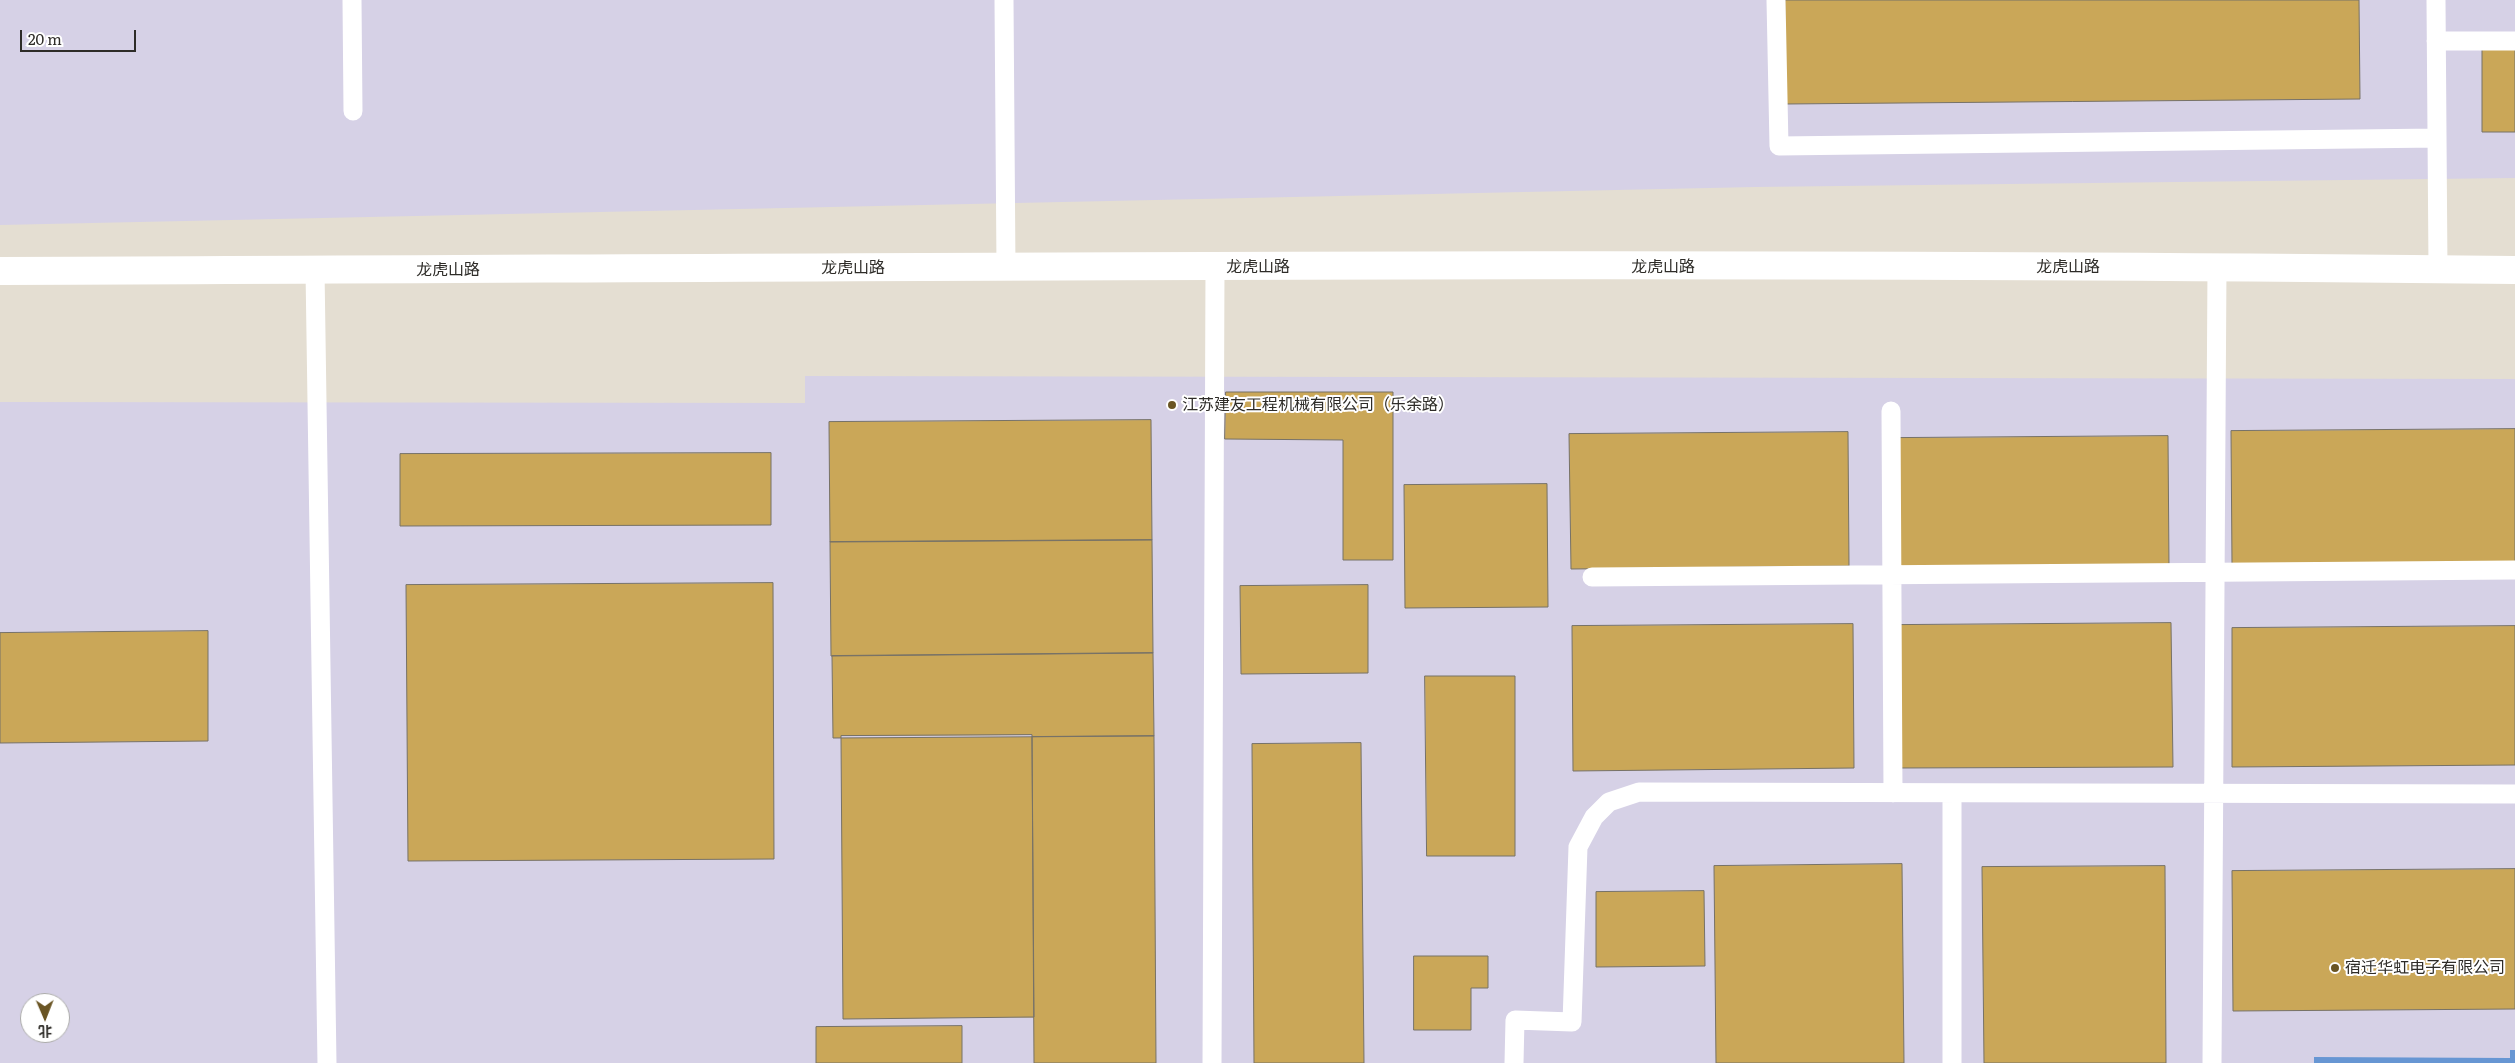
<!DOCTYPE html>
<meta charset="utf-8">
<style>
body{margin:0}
#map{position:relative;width:2515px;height:1063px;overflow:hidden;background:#e4ded2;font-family:Literata,"Noto Sans SC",serif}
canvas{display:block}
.north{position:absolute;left:20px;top:993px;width:50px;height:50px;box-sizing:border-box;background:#fff;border:1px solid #ababa9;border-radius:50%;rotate:179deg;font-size:14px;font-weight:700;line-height:20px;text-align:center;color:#2e2c28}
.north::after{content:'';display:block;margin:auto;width:18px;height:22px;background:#6a5524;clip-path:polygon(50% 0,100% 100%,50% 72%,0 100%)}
.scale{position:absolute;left:20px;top:30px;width:116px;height:22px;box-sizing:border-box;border:2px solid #2e2c28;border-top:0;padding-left:6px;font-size:15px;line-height:18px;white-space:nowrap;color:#2e2c28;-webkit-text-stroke:4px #fff;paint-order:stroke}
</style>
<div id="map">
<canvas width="2515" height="1063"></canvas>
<div class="north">北</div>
<div class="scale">20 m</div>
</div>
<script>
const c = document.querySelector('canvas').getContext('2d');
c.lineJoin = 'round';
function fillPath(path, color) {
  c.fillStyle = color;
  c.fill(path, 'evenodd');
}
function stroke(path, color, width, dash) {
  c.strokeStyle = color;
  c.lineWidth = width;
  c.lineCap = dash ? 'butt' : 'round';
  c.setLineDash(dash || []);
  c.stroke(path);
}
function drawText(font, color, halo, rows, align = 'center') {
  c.font = font + ' Literata,"Noto Sans SC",serif';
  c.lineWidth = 4;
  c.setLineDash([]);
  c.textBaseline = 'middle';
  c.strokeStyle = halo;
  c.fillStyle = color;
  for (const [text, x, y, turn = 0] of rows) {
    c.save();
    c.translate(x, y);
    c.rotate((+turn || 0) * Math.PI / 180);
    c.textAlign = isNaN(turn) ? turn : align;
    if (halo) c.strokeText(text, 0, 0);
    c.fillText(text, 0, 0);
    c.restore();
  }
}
fillPath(new Path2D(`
 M0,0H2515V178L1755,187L0,225Z
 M805,376L2515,379V1063H0V402L805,403ZM30,1003H60V1033H30Z`), '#d6d1e6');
fillPath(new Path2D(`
 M2510,1050H2515V1063H2314V1057L2510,1058Z`), '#6796d3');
const building = new Path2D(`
 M1785,0H2359L2360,99L1786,104Z
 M2515,49V132H2482V50Z
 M1226,392H1393V560H1343V440L1225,439Z
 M1151,420L1152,540L830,542L829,422Z
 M2515,429V562L2232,564L2231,431Z
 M1848,432L1849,566L1571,569L1569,434Z
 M2168,436L2169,567L1898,569L1897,438Z
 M771,453V525L400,526V454Z
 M1547,484L1548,607L1405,608L1404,485Z
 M1152,540L1153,653L831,656L830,542Z
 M773,583L774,859L408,861L406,585Z
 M1368,585V673L1241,674L1240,586Z
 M2171,623L2173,767L1900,768L1899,625Z
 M1853,624L1854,768L1573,771L1572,626Z
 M2515,626V765L2232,767V628Z
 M208,631V741L0,743V633Z
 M1153,653L1154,736L833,738L832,656Z
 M1425,676H1515V856H1427Z
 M1032,735L1034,1017L843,1019L841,736Z
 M1154,736L1156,1063H1034L1032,737Z
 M1361,743L1364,1063H1254L1252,744Z
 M1902,864L1904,1063H1716L1714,866Z
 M2165,866L2166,1063H1984L1982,867Z
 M2515,869V1009L2233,1011L2232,871Z
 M1704,891L1705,966L1596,967V892Z
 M1414,956H1488V988H1471V1030H1414Z
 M962,1026V1063H816V1027Z`);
fillPath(building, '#caa758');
stroke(building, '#777267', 1);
stroke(new Path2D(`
 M352,0L353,111
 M1004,0L1006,268
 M1776,0L1779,146L2437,138
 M2436,0L2438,269
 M2436,41H2515
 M315,270L327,1063
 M1891,411L1893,793
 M1592,577L2515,570
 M1952,793V1063
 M1212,1063L1215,267
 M1514,1063L1515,1020L1572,1022L1578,847L1594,817L1609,802L1639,792L2515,794
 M2212,1063L2217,267`), '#fff', 19);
stroke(new Path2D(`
 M0,271C838,268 1677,260 2515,270`), '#fff', 28);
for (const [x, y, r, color] of [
 [1172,405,5,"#6a5524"],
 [2335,968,5,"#6a5524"]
]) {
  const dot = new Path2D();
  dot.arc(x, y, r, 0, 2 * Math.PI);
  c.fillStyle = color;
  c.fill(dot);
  stroke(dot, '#fff', 2);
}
drawText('16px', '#2e2c28', '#fff', [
 ["龙虎山路",1258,267],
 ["龙虎山路",1663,267],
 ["龙虎山路",2068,267],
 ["龙虎山路",853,268],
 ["龙虎山路",448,270]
]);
drawText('16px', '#2e2c28', '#fff', [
 ["江苏建友工程机械有限公司（乐余路）",1182,405],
 ["宿迁华虹电子有限公司",2345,968]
], 'left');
</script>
